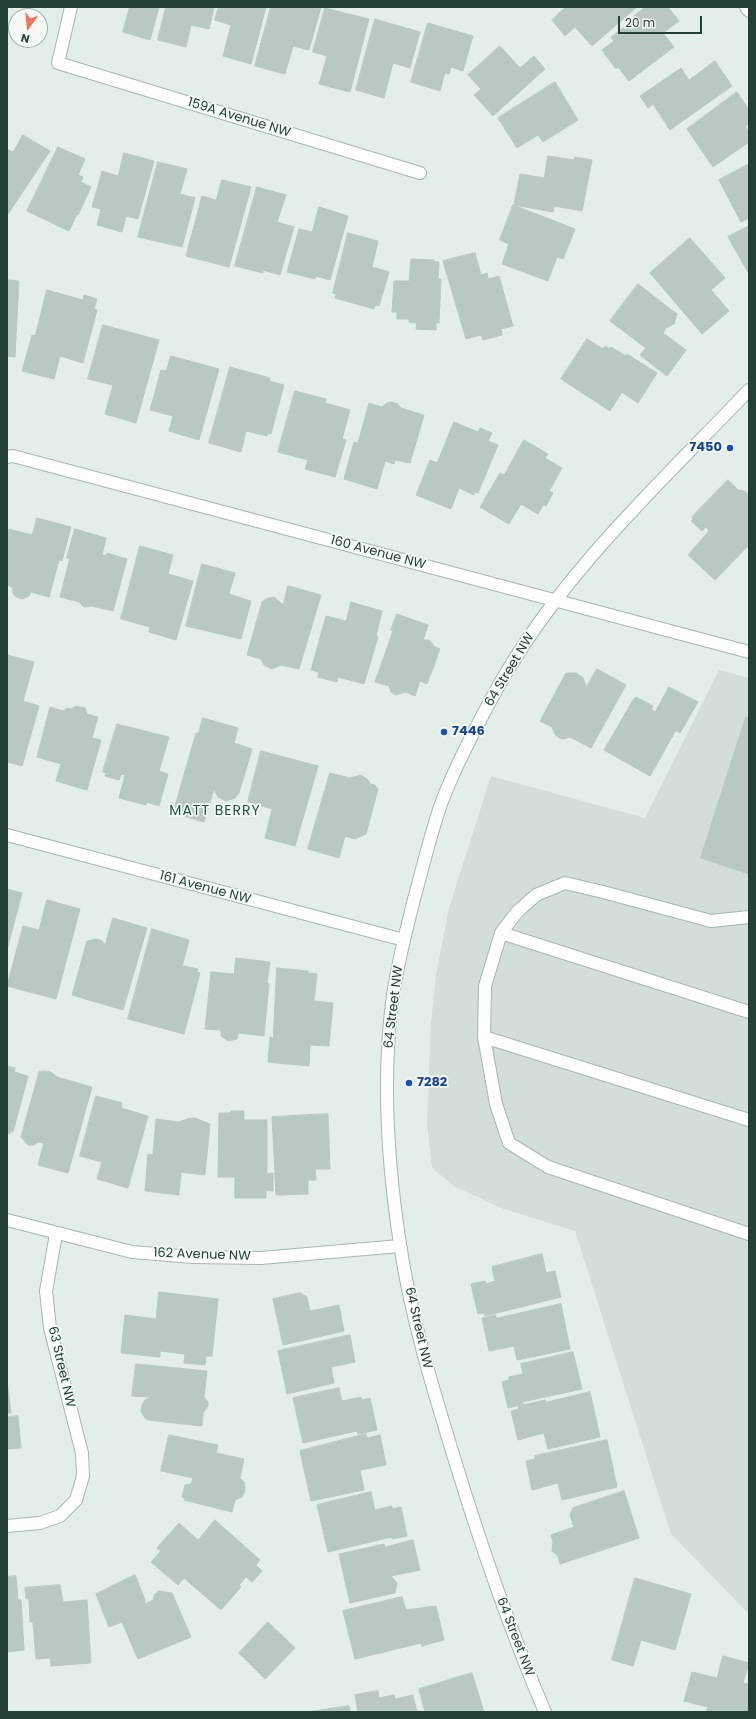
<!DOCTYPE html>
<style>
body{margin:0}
#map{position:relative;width:756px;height:1719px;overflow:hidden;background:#e4eee9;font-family:Poppins,sans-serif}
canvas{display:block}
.frame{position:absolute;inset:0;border:8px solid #234035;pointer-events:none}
.north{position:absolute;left:8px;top:8px;width:40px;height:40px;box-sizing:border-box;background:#f5faf7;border:1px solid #a1b0a9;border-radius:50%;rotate:195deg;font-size:11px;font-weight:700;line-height:16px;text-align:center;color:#234035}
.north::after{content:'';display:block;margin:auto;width:14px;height:18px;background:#f5725b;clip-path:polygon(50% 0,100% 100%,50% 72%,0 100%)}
.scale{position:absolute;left:618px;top:16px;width:84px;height:18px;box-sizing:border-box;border:2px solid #234035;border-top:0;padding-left:5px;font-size:12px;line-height:14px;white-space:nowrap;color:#234035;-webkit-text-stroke:3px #f5faf7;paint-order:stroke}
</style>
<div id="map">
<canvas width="756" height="1719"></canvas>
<div class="frame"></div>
<div class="north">N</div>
<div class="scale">20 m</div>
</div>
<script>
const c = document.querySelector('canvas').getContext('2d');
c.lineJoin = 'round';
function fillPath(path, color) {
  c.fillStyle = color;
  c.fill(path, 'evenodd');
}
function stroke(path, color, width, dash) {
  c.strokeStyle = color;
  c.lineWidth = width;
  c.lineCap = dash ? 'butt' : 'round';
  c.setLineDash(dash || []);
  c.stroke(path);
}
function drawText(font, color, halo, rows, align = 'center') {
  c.font = font + ' Poppins,sans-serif';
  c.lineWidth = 3.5;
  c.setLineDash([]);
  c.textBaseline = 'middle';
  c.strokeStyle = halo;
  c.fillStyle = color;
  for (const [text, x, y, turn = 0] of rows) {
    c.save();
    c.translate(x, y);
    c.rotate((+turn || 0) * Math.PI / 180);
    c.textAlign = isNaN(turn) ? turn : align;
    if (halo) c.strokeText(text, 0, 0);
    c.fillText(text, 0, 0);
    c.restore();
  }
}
fillPath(new Path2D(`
 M719,670L749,678V1614L671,1534L575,1231L501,1208L454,1186L432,1168L427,1124L431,1022L436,975L449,908L491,776L645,818Z`), '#d2ded7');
const building = new Path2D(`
 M130,7H159L150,40L123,32Z
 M166,7H214L209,29L191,25L186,47L158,40Z
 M219,7H266L251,64L223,56L231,25L215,20Z
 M271,7H321L309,50L293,46L285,74L255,66Z
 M566,7H637L592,46L575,27L565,36L552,20Z
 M646,7H668L679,21L663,33L674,47L629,81L618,67L616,69L602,50L614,41L611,37L635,19L634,16Z
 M325,8L369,19L350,92L319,84L327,56L313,52Z
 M375,19L420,32L410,68L393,63L384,98L356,90Z
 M428,23L473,36L463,71L451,67L449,74L445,73L440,91L411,82Z
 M500,46L520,68L534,56L545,69L493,116L474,95L481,89L468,75Z
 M715,61L732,86L670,130L653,104L648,108L640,96L681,68L689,80Z
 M555,82L578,120L543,142L538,135L517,148L498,118Z
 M737,92L749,110V124L745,126L749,132V142L713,167L687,129Z
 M23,135L50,151L8,214L7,149L13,152Z
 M58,147L85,159L78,175L83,177L81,182L91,187L78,215L77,214L69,231L27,211Z
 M124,153L154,161L138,219L126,216L122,232L97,225L101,209L92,207L102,171L118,176Z
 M548,156L574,160L575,157L592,160L582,211L554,206L553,212L514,205L520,174L544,178Z
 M158,162L187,169L180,194L195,198L182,247L138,237Z
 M749,164V218L741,222L719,180Z
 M222,180L251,187L229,267L186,256L202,196L216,200Z
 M257,187L286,195L277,222L294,227L280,275L263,270V273L235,266Z
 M513,205L575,229L563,259L557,257L548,281L502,264L509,244L500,240Z
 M319,207L348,216L330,280L316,276L315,279L287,272L299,229L312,232Z
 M749,226V274L728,237Z
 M348,233L378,241L372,267L389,272L379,306L375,305L374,309L335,298L336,294L333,293Z
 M690,238L725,278L711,290L729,311L702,334L650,273Z
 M475,253L481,275L487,273L488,279L499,276L513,326L501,329L502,335L483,340L481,335L466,339L443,261Z
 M411,259L434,260V262H439L438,279H441L439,323L436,322V330L416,329L417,323L409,322V319H397V312H392L394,281H409Z
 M7,280L19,281L15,357L7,356Z
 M638,284L677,314L674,324L666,328L663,333L686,350L667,376L640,355L646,348L610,321Z
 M47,290L83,300L84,295L97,299L94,309L97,310L83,363L60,356L54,379L22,371L32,335L35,336Z
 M103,325L159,340L136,423L105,414L113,385L88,379Z
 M587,339L603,349L605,346L610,349L611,347L626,356L627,354L657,373L638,403L622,392L610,411L561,379Z
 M171,356L219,369L199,440L169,431L173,416L150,410L161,370L166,371Z
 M230,367L270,378L269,381L284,385L271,434L268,433L267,436L246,431L241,452L209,443Z
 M295,391L326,399L325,403L350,410L342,439L346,440L335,477L305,469L308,460L278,452Z
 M392,402L398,404L401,408L424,415L410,463L395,460L394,464L385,461L377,489L344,479L354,442L358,443L369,403L382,407L387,403Z
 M454,422L478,432L480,428L492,433L488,441L498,445L478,493L475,492L474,495L459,488L451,509L416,495L430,460L437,463Z
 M524,440L548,454L545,458L562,468L549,491L553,493L546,506L543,505L538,514L521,504L509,524L480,507L500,473L504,475Z
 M728,480L738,490L745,491L749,496V545L715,580L688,555L709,531L706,527L702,531L691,521L693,519L692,517Z
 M37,518L71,527L62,561L59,560L49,597L31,592L29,596L22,599L16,597L13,593L12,587L7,585V536L9,529L32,535Z
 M75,529L106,538L102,555L106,556L107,553L127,559L113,611L92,606L84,607L79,602L60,597L70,558H67Z
 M140,546L173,555L168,574L193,581L176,640L149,632L150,627L121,619Z
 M202,564L235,573L229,594L251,601L241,639L186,626Z
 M288,586L321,595L299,669L281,665L272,669L264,665L261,659L247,655L262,602L268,598L274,597L283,605Z
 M351,602L382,611L376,636L378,637L364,684L338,677L337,682L318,677L319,672L311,670L326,616L346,621Z
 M397,614L428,625L423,640H429L435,647L440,649L427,684L420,681L415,696L406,692L395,695L391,692L389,686L375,682L393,631L391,630Z
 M7,655L34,662L23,701L39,706L22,766L7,762Z
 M597,669L626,685L591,748L570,737L564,739L559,738L555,734L552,727L540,721L566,673H576L583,678L586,686L580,699Z
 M669,687L698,702L680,733L676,730L650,776L604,750L633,700L636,697L653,706L651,709L655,712Z
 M76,706L85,708L87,714L98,717L92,738L101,740L87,790L56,781L61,764L37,757L50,707L63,711L67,708L71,709Z
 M746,717L749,718V874L701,858Z
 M203,718L238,728L234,743L252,749L239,793L235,798L226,801L218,797L214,789L204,822L173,813L196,733L198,734Z
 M117,724L169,737L159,771L168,774L159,806L147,802L146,805L119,798L125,775L121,774L119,780L105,776L106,773L103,772Z
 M261,751L318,766L295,846L265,838L272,809L248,802Z
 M330,773L350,778L361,775L368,780L370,784L375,785L378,789L366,834L355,839L345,836L339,858L308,849Z
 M7,889L22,893L7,950Z
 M47,900L80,909L56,999L7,986L23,926L39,930Z
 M113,918L147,928L123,1010L72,995L87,941L97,939L102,941L105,945Z
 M152,929L189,940L182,967L184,966L198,969L197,972L200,973L184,1034L128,1019Z
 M236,958L270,962L267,983L269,984L264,1036L239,1033L237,1039L228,1041L221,1036V1030L205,1029L211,972L234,974Z
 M277,968L308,971V973L317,974L314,1001L333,1003L329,1046L310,1045L309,1066L268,1062L270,1037L273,1038Z
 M7,1066L15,1068L14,1072L28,1076L13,1132L10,1131V1134L7,1133Z
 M45,1071L51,1072L57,1077L92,1087L68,1173L38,1165L44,1143L38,1142L34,1145H28L21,1137L39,1072Z
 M96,1096L122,1103L121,1108L148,1116L128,1188L97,1179L102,1162L80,1156Z
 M231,1111H244V1120H267V1174L273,1173V1191L266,1190V1198H235V1177H218L219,1113H231Z
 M328,1114L330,1169H315L316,1180H308V1194L276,1195L272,1117Z
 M195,1118L210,1124L205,1175L181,1172L179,1195L145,1191L148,1154L153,1155L156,1119L179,1122L187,1119Z
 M542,1254L546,1273L555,1271L561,1297L485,1316L484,1313L478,1314L471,1284L485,1281L486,1284L495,1281L492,1267Z
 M159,1292L218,1299L212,1356H206L205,1365L184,1363L185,1354L160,1351V1357L121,1353L125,1315L156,1319Z
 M300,1293L307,1297L310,1311L339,1305L344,1331L283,1345L273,1299Z
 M561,1304L570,1349L517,1360L514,1346L489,1351L482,1318L496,1315V1318Z
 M350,1335L355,1362L331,1367L334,1383L287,1394L278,1351Z
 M573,1352L582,1389L522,1402L523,1404L508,1408L502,1382L509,1380V1377L523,1374L521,1364Z
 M136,1364L207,1371L204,1397L208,1402V1406L203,1413L202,1426L148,1420L145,1418L141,1411L142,1405L145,1400L151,1397L132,1396Z
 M7,1380L11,1413H7Z
 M339,1388L342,1401L361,1397L362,1400L370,1398L377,1430L358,1434L357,1431L303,1443L293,1398Z
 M590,1392L600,1437L548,1449L544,1433L518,1440L511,1411L519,1409L518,1406L545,1400L546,1402Z
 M18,1416L21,1448L7,1449V1417Z
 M366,1434L367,1438L380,1435L386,1465L360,1470L364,1490L311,1501L300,1451Z
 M169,1435L218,1445L216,1453L244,1459L240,1478L244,1482L245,1490L242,1497L235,1500L232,1512L184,1500L185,1498L182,1497L185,1485L191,1484L193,1478L161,1471Z
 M607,1440L617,1487L562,1500L558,1483L532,1490L526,1461L535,1459V1456Z
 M624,1491L639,1538L560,1564L558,1556L552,1551L553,1542L551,1535L574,1527L570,1515L573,1508Z
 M371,1492L375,1510L392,1506V1509L401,1507L407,1536L392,1539V1537L328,1552L317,1505Z
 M215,1520L260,1560L256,1565L262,1571L252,1582L246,1577L239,1585L241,1587L221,1610L184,1578L178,1585L151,1562L161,1551L157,1548L179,1523L198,1540Z
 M413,1540L420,1570L391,1576L397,1583L395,1593L350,1603L339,1554L384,1544L385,1547Z
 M135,1575L145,1600V1604L153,1600L155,1594L159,1591L172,1593L191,1637L138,1659L122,1622L109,1627L96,1594Z
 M16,1576L18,1600H21L24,1650L7,1652V1577Z
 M635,1578L691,1594L675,1650L641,1640L633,1666L612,1660Z
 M60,1585L64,1607V1602L87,1600L91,1663L51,1666L50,1658L36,1659L33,1622H30L29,1599H26L25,1588Z
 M402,1597L406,1610L436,1606L444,1640L422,1646L421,1643L355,1659L343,1611Z
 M268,1622L295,1648L265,1679L239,1653Z
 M723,1656L749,1663L743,1683L749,1684V1712H706L708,1707L684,1701L692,1672L717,1678Z
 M472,1673L484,1712H425L419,1689Z
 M378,1691L379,1698L394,1695L395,1699L413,1695L417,1712H358L355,1695Z
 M349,1706L350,1712H308Z`);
fillPath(building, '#b9c9c1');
stroke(building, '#b6c8bf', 1);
const service = new Path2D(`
 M749,917L711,921L603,892L565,883L536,895L517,912L501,933L485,986L484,1037L496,1104L509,1143L548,1167L749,1234
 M501,933L749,1012
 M484,1037L749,1120`);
const minor = new Path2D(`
 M71,7L58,63L420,173
 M746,7L749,11
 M7,457L13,456L749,652
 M7,835L404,940
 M7,1220L132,1252L193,1257L261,1258L400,1246
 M7,1526L40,1523L60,1516L76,1500L83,1476L82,1453L50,1328L46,1291L56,1234`);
const tertiary = new Path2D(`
 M545,1712C510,1630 482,1549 456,1464C434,1392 411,1319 400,1244C388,1166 382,1082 392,1003C396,969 405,936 413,903C422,870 430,836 441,804C455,766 479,721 499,685C563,572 660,483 749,390`);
stroke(service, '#a6b6af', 14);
stroke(minor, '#a6b6af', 14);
stroke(tertiary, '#a6b6af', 14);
stroke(service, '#fff', 12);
stroke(minor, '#fff', 12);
stroke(tertiary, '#fff', 12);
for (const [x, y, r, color] of [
 [730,448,4,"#1a4fb4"],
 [444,732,4,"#1a4fb4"],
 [409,1083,4,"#1a4fb4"]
]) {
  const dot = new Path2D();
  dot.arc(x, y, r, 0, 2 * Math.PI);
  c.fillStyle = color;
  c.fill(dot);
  stroke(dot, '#f5faf7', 1.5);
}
drawText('13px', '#234035', '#f5faf7', [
 ["159A Avenue NW",239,118,17],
 ["160 Avenue NW",378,553,15],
 ["64 Street NW",510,670,-59],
 ["161 Avenue NW",205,888,15],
 ["64 Street NW",394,1007,-83],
 ["162 Avenue NW",202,1255,2],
 ["64 Street NW",418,1328,77],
 ["63 Street NW",61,1367,77],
 ["64 Street NW",515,1637,69]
]);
drawText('bold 13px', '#164399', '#f5faf7', [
 ["7450",722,448,"right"],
 ["7446",452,732],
 ["7282",417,1083]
], 'left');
c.letterSpacing = '1px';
drawText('14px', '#1e5341', '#f5faf7', [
 ["MATT BERRY",215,811]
]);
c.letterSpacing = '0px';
</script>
